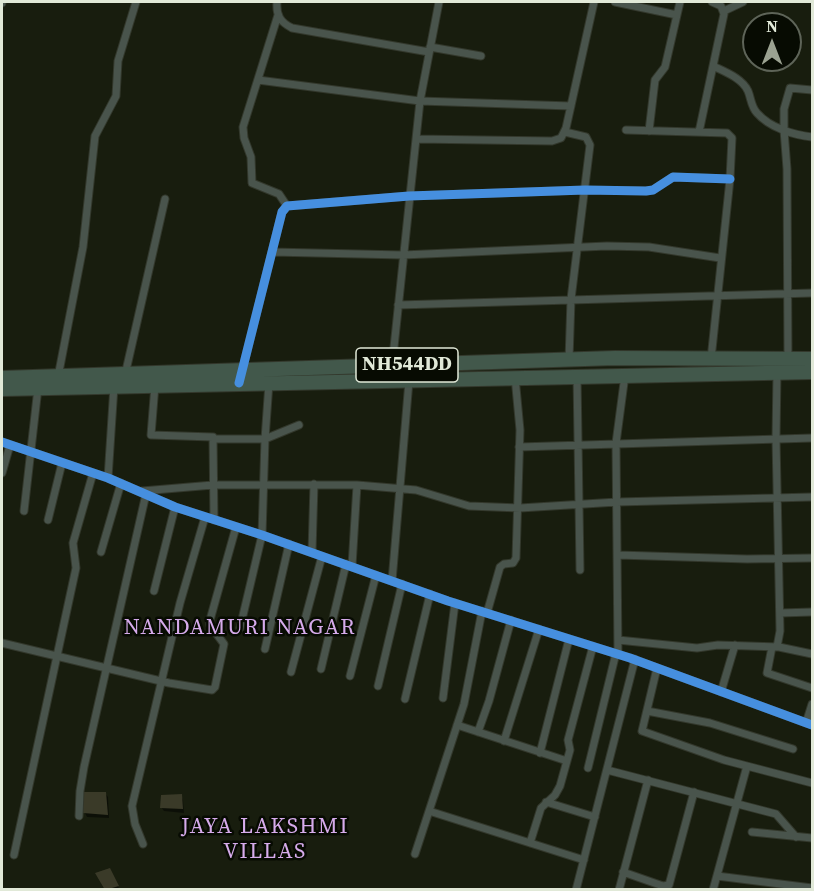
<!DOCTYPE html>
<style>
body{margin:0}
#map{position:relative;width:814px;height:891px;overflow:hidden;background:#181d0e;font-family:"Source Serif 4",serif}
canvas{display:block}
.frame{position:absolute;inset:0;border:3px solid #e1e9d8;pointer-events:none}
.north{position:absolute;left:742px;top:12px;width:60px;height:60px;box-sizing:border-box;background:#070b02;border:2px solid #5e6458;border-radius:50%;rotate:0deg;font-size:16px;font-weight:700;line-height:24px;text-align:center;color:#e1e9d8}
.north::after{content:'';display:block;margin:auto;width:21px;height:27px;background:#9ba291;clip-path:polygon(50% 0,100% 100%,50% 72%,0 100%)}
</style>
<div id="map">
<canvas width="814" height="891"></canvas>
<div class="frame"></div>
<div class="north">N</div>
</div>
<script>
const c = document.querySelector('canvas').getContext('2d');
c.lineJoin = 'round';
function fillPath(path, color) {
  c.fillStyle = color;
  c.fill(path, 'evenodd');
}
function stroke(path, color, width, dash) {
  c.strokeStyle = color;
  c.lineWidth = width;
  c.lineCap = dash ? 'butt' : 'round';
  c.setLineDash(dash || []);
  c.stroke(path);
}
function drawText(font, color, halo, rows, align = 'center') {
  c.font = font + ' "Source Serif 4",serif';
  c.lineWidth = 5;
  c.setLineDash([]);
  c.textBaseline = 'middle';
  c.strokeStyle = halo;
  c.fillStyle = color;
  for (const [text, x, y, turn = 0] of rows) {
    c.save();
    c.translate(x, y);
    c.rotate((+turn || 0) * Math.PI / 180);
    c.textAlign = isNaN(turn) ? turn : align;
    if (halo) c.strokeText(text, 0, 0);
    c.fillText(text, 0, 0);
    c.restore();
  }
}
fillPath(new Path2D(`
 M105,793L108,797L109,818L87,817L85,813Z
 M181,796L183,800L184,813L164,811L161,807Z
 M109,870L120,890H107L98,874Z`), '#0007');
fillPath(new Path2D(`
 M82,792H106L108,815L83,813Z
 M182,794L183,809L160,808L161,795Z
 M110,868L119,886L105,890L95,873Z`), '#3a3a28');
const street = new Path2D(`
 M277,2C276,15 280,22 292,28L429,52
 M615,2L677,15
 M2,3V2
 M724,11L743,2
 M278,15L243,127L244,138L251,157L252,183L279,194L287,206
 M430,47L481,56
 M713,66C725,72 742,78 748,91C751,98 751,107 757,113C770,128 794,135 812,137
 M258,80L420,101L571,106
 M626,130L727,133L732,138L730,179L711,359
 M649,131L655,80L665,67L680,2
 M565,132L586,137L590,145L571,299L569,360
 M699,132L724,14L721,6L712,2
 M416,139L552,141L561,138L566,128L594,2
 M272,252L403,255L607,246L649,247L720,258
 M398,305L812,293
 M788,359L787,169L784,130V109L790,88L812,90
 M392,366L420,101L439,2
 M777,372L776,439L780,631L777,647
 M125,375L165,199
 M577,375L580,570
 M58,377L83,247L95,136L116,96L118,61L136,2
 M239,383L282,212L287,206L409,196L585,190L646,191L653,190L673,177L730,179
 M155,385L151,435L213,437L214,520
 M213,439H265L299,425
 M2,442L108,478L175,507L262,535L448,601L630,658L812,725
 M519,447L812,438
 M2,473L10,445
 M108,478L114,386
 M357,485L416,490L469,506L520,508L617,502L812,497
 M142,491L213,485H357L352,566
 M24,511L38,388
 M48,520L62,463
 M101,552L121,483
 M312,552L314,484
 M618,555L747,559L812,558
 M392,581L409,381
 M154,591L175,507
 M487,613L500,567L504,564L513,563L516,558L520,430L515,377
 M780,613L812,612
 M240,628L262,535L265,439L269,383
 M618,640L697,648L718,645L779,647L812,654
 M2,643L169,683L212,690L215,687L224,644L210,625V620L236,527
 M772,647L767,673L812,688
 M265,649L289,544
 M618,654L616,443L625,375
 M657,668L642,731L724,760L812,783
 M321,669L346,564
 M291,672L322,556
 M350,676L376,575
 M378,686L402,584
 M721,692L735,645
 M443,698L455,603
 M405,699L430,594
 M647,711L710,723L793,749
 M806,723L812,704
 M457,725L567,761
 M478,732L489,701L511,620
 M504,741L539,629
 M540,753L569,639
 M588,768L616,653
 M607,770L776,814L796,837
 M546,802L595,817
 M429,811L584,860
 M79,816L80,791L84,767L146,494
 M752,832L812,838
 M530,843L541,808L555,795L560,786L570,750L568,740L593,646
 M143,844L135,824L132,806L180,603L205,517
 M415,854L464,704L482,611
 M14,855L76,568L73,543L93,473
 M623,872L663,886L669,885L694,792
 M717,876L812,888
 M576,890L635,659
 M619,890L648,780
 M713,890L747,766`);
const highway = new Path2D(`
 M2,378L615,358L812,359
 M2,389L812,372`);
stroke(street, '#33382c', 9);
stroke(highway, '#33382c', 16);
stroke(street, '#49544c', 7);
stroke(highway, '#42584b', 14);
stroke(new Path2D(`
 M239,383L282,212L287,206L409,196L585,190L646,191L653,190L673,177L730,179
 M2,442L108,478L175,507L262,535L448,601L630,658L812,725`), '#468fdf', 9);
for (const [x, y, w] of [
 [407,365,102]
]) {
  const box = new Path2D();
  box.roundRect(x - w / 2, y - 17, w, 34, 4.5);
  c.fillStyle = '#070b02';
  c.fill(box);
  stroke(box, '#e1e9d8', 1.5);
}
drawText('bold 20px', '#e1e9d8', null, [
 ["NH544DD",407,365]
]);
c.letterSpacing = '1.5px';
drawText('22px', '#d6abeb', '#070b02', [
 ["NANDAMURI NAGAR",240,628],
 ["JAYA LAKSHMI",265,827],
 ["VILLAS",265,852]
]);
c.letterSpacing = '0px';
</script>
